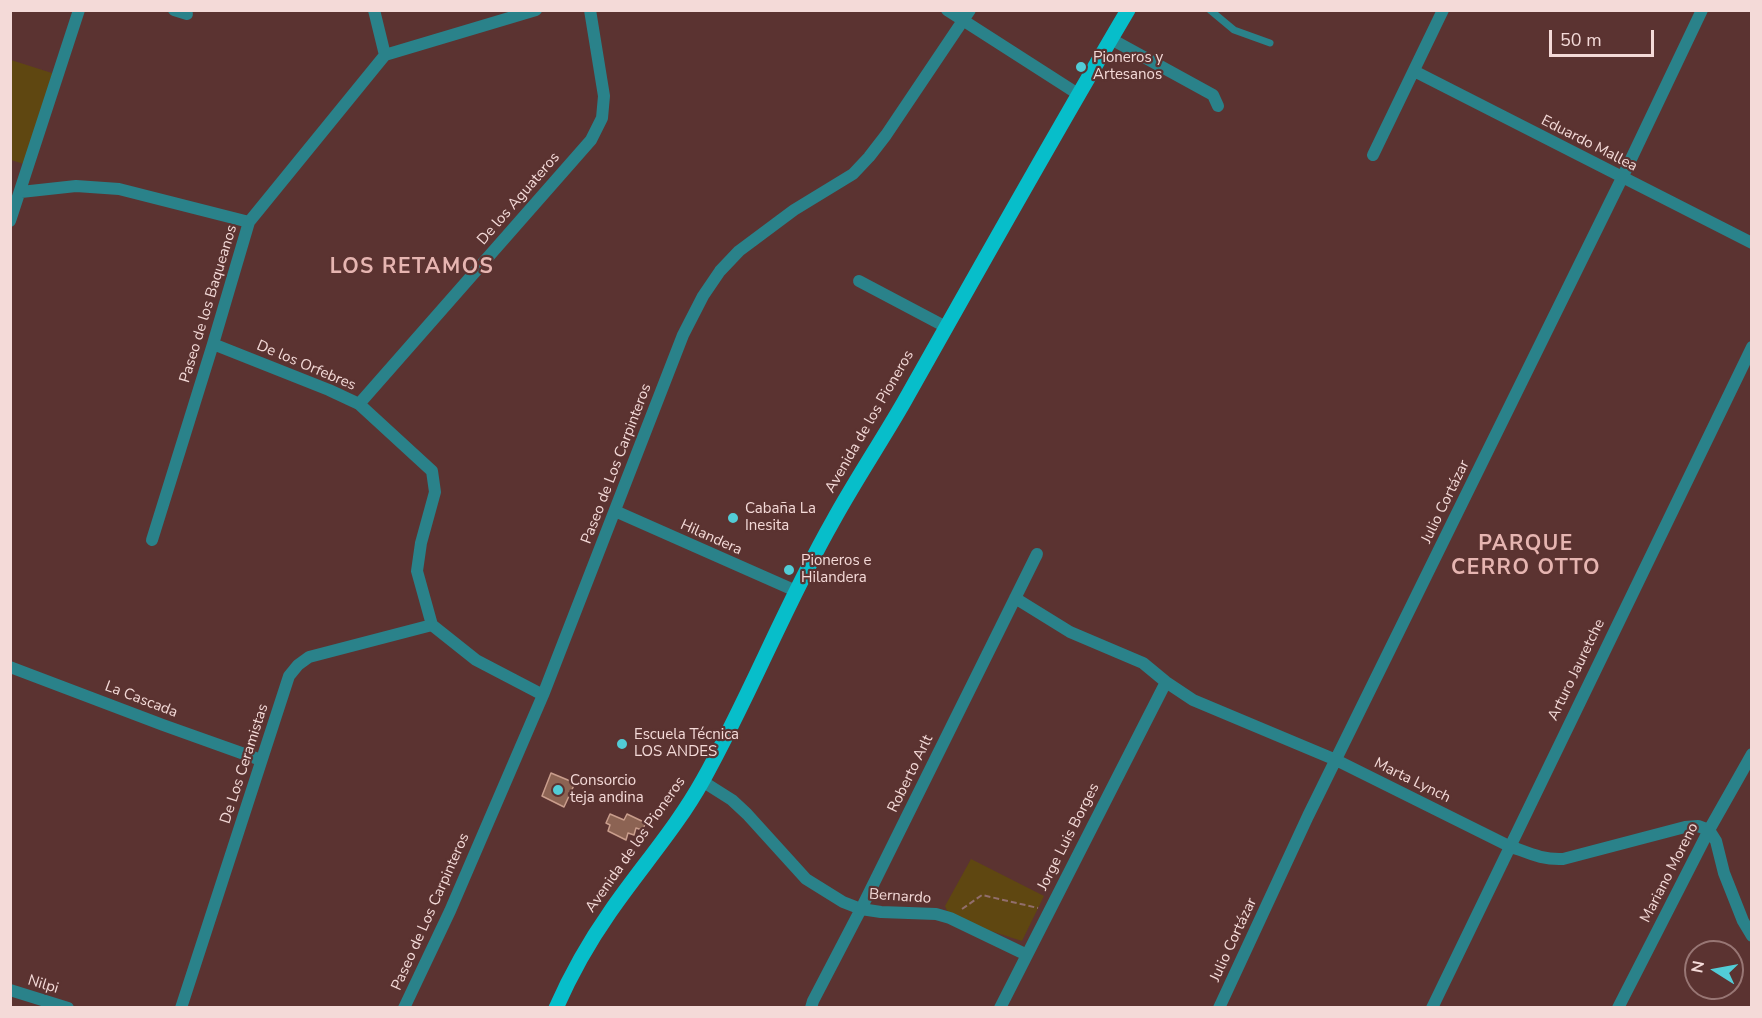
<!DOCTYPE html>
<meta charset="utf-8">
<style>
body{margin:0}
#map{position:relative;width:1762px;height:1018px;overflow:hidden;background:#5b3331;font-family:"Nunito Sans",sans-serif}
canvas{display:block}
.frame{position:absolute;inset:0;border:12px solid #f4dad8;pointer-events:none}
.north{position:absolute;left:1684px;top:940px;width:60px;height:60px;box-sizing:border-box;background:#5b3331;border:2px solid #987674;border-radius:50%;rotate:281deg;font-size:16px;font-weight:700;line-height:24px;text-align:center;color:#f4dad8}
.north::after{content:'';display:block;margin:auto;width:21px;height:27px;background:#52ccd6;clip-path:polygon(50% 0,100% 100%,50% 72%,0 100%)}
.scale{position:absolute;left:1549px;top:30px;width:105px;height:27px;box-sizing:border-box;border:3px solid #f4dad8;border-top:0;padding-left:8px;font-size:18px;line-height:21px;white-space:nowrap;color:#f4dad8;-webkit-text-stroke:4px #5b3331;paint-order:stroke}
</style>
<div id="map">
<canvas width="1762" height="1018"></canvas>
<div class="frame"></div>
<div class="north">N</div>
<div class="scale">50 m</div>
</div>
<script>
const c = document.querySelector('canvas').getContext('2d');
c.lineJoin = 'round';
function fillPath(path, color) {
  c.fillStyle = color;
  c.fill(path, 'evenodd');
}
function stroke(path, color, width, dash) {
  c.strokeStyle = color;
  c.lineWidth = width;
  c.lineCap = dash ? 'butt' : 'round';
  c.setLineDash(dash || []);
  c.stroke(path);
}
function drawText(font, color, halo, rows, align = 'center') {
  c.font = font + ' "Nunito Sans",sans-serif';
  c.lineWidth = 4.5;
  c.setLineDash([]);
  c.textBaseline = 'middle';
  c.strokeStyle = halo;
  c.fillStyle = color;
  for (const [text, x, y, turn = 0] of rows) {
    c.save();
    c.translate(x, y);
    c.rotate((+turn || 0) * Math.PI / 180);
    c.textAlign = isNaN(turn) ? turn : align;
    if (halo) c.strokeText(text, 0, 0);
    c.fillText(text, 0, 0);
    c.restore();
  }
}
fillPath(new Path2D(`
 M11,60L55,74L24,164L11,160Z
 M971,859L1044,896L1022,941L950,918L945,906Z`), '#5f4711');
const building = new Path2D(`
 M551,773L575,783L564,807L542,796Z
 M610,814L624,820L627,814L646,823L642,830L636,828L634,835L628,833L626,840L608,831L610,825L606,823Z`);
fillPath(building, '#8c6353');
stroke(building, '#c99d8c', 1.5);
stroke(new Path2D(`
 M962,909L982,895L1038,908`), '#916e6c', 2, [6, 3]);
stroke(new Path2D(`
 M1210,10L1234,30L1270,43`), '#2a828a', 7);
stroke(new Path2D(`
 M174,10L187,14
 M947,10L1078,94
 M1111,39L1213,95L1218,106
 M385,55L536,10
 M1414,71L1752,243
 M1373,155L1443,10
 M21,192L76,186L119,189L249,222
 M10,221L79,10
 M859,281L946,327
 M213,344L329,390L359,404L432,471L435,492L421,543L417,571L432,625L476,660L543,695
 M359,404L591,140L602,118L604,96L590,10
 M615,511L796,591
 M152,540L213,344L249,222L385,55L374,10
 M1015,598L1070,632L1143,663L1166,682L1193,700L1336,760L1509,846C1529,853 1542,860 1563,859L1685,827L1698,826L1709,830L1716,841L1724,873L1743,921L1752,936
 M10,667L163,725L261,760
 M702,781L732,800L747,814L806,879L843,902L861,909L881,912L936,914L950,918L1027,955
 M181,1008L289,676L298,665L309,657L432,625
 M404,1008L450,911L543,695L683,335L703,296L720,271L739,251L794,210L853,174L869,157L886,135L970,10
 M811,1008L813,1001L861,909L1037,554
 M1000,1008L1166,682
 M1219,1008L1308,816L1622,178L1702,10
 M1432,1008L1752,347
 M1618,1008L1709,830L1752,754`), '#2a828a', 12);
stroke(new Path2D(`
 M10,990L68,1008`), '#2a828a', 12);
stroke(new Path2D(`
 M556,1008C571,974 589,942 610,912C641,867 677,827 703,780C750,696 785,605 833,521C855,481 881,442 904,402C978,271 1051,140 1128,10`), '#07beca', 15);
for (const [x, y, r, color] of [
 [1081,67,6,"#52ccd6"],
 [733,518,6,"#52ccd6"],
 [789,570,6,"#52ccd6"],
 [622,744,6,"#52ccd6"],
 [558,790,6,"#52ccd6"]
]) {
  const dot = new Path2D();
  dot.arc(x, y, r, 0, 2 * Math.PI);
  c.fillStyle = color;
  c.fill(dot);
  stroke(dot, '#5b3331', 2);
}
drawText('15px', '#f4dad8', '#5b3331', [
 ["Pioneros y",1093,58],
 ["Artesanos",1093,75],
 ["Cabaña La",745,509],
 ["Inesita",745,526],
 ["Pioneros e",801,561],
 ["Hilandera",801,578],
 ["Escuela Técnica",634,735],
 ["LOS ANDES",634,752],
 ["Consorcio",570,781],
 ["teja andina",570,798]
], 'left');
drawText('15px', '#f4dad8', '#5b3331', [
 ["Eduardo Mallea",1589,144,27],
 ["De los Aguateros",519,199,-49],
 ["Paseo de los Baqueanos",209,304,-73],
 ["De los Orfebres",306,366,23],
 ["Avenida de los Pioneros",870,422,-60],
 ["Paseo de Los Carpinteros",617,464,-69],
 ["Julio Cortázar",1446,502,-64],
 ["Hilandera",711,538,24],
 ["Arturo Jauretche",1577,670,-64],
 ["La Cascada",141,700,21],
 ["De Los Ceramistas",245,764,-72],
 ["Roberto Arlt",911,774,-64],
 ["Marta Lynch",1412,781,26],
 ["Jorge Luis Borges",1069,837,-63],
 ["Avenida de los Pioneros",636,845,-55],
 ["Mariano Moreno",1670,873,-63],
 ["Bernardo",900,897,4],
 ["Paseo de Los Carpinteros",431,912,-66],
 ["Julio Cortázar",1234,940,-65],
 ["Nilpi",43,985,17]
]);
c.letterSpacing = '1.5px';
drawText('bold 21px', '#e6b5b1', '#5b3331', [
 ["LOS RETAMOS",412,268],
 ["PARQUE",1526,545],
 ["CERRO OTTO",1526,569]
]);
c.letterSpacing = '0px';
</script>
